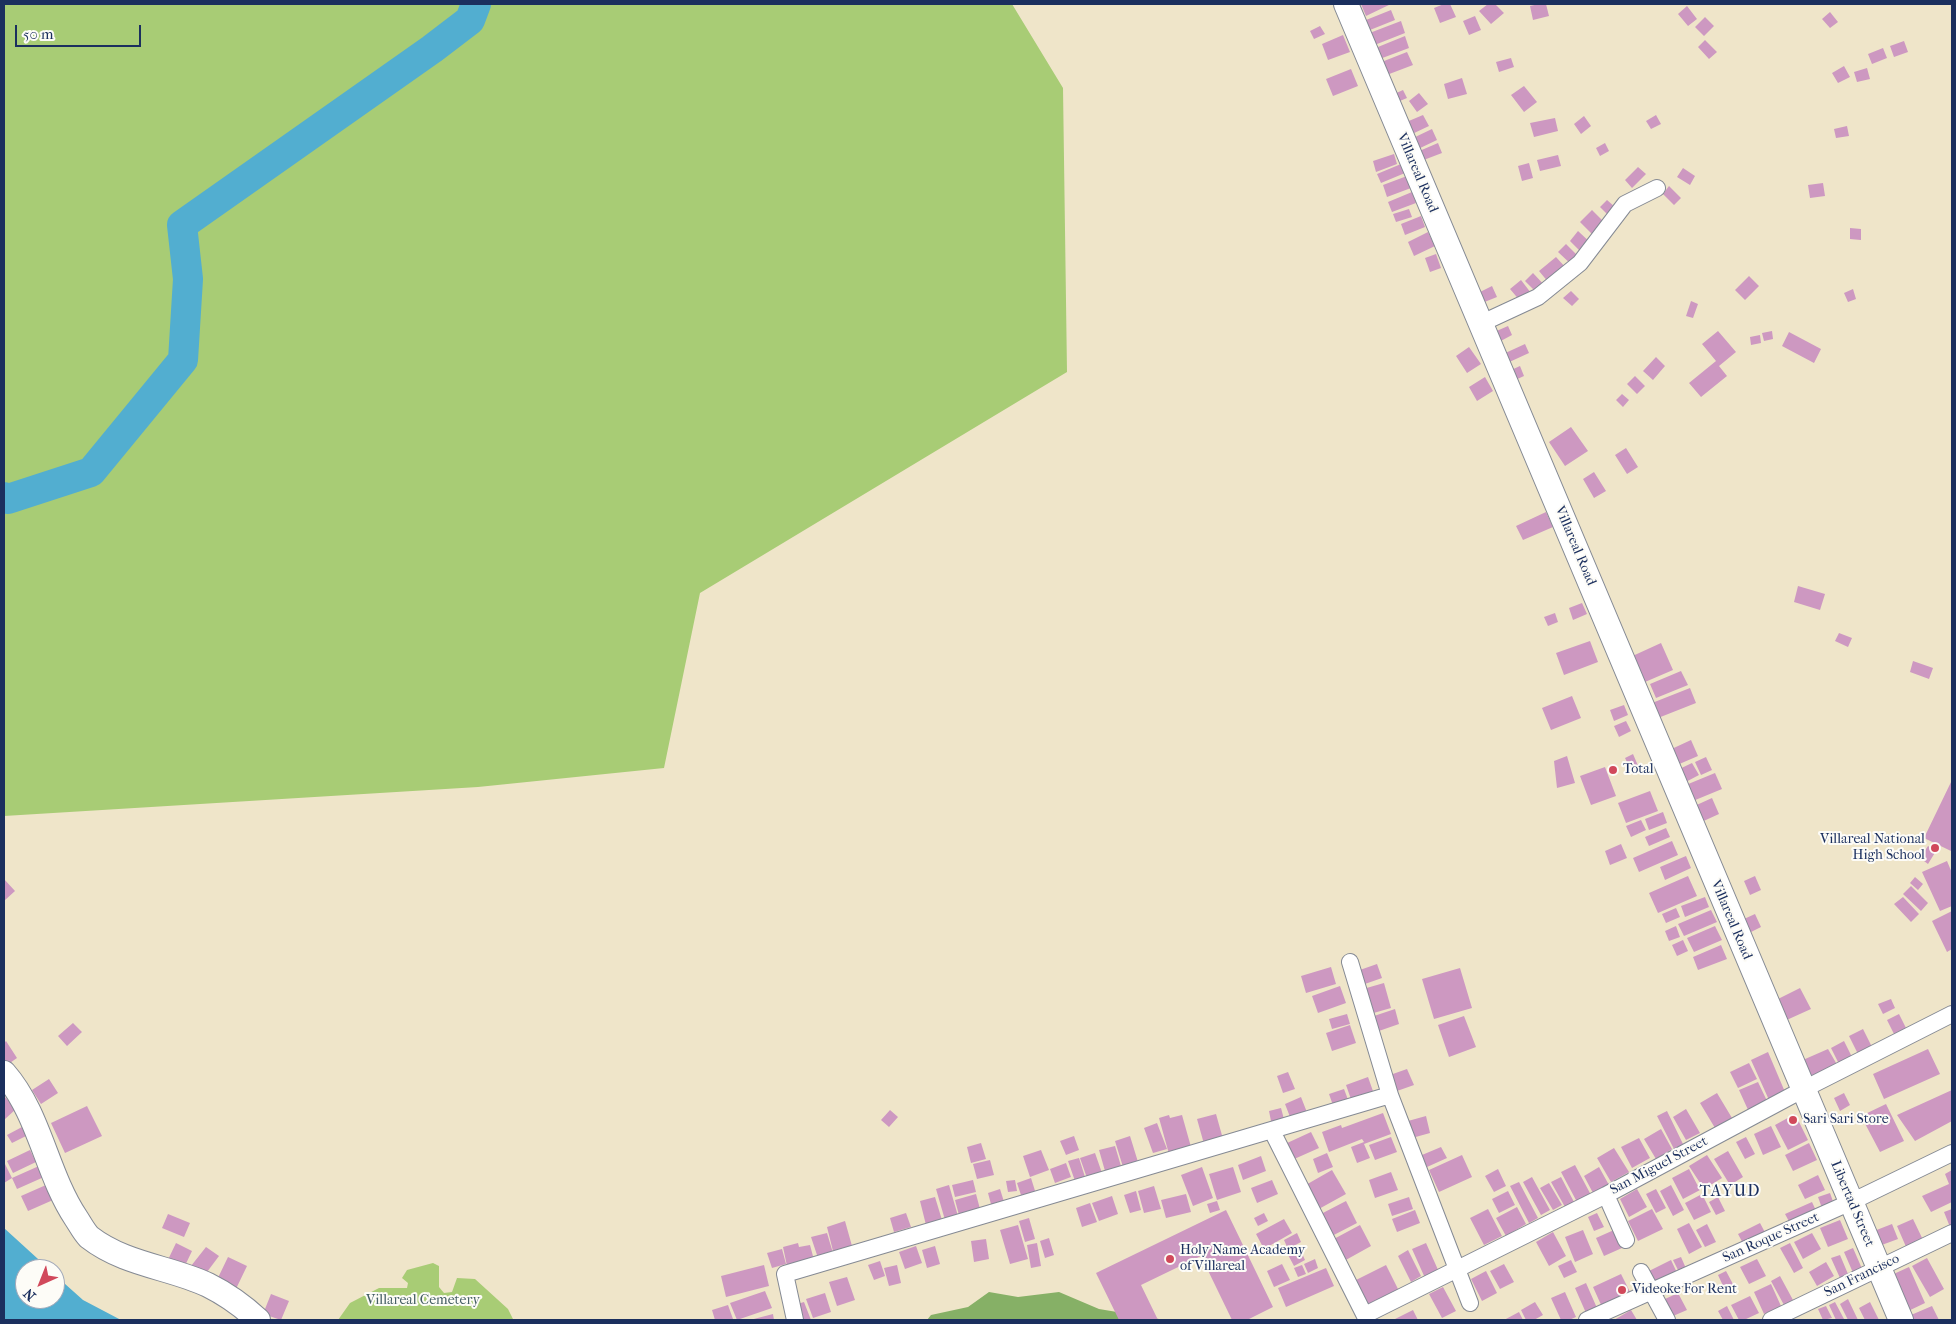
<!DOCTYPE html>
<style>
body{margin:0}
#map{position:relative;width:1956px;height:1324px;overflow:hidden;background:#efe5c9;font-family:"IM FELL French Canon",serif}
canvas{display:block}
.frame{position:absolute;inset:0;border:5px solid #1b2f5e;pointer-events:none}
.north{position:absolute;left:15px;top:1259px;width:50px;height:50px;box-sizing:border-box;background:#fdfcf7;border:1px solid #a3aaba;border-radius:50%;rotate:224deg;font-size:14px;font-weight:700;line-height:20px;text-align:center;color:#1b2f5e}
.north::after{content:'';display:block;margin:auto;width:18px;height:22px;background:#d1495b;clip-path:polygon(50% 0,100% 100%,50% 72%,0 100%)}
.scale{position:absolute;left:15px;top:25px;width:126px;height:22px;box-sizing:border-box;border:2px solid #1b2f5e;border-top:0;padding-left:6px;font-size:15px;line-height:18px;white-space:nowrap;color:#1b2f5e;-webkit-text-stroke:4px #fdfcf7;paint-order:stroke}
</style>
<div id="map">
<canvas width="1956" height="1324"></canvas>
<div class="frame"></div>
<div class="north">N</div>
<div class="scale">50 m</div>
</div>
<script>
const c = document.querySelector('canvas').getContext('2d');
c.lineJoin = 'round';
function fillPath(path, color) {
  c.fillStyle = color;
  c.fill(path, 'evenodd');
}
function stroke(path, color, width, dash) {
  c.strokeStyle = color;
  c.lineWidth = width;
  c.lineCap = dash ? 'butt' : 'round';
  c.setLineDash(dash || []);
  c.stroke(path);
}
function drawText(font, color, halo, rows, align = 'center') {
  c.font = font + ' "IM FELL French Canon",serif';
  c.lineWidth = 4;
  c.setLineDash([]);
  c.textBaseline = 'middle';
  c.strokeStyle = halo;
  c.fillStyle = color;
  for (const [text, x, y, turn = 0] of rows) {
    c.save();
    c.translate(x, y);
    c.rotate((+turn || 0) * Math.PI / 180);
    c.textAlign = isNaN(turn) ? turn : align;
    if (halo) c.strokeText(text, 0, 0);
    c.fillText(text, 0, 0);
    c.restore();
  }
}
fillPath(new Path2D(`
 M4,4H1012L1063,88L1067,372L700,593L664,768L478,787L4,816Z
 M433,1263L439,1266V1287L444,1293L452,1292L457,1278L475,1279L508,1309L513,1319L517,1320H338L350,1303L379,1288H407L408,1283L402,1278L407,1270Z`), '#a8cc75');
fillPath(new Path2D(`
 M989,1292L1018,1297L1059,1292L1099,1309L1165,1320H927L931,1315L968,1307Z`), '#86b066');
fillPath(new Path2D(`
 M4,1228L49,1269H25V1299H55V1275L83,1300L121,1320H4Z`), '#52aed0');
stroke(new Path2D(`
 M4,497L8,499L91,472L183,360L188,279L182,225L432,49L470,20L476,4`), '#52aed0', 30);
fillPath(new Path2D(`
 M1361,4H1391L1366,16Z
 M1444,4H1450L1456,17L1440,23L1434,8Z
 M1488,4H1495L1504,13L1491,24L1479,11Z
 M1539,4H1546L1549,16L1533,20L1530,6Z
 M1687,6L1697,19L1688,26L1678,14Z
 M1391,10L1395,20L1370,30L1366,20Z
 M1830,12L1838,22L1830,28L1822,19Z
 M1475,16L1481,30L1469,35L1463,21Z
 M1705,17L1714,26L1704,36L1695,27Z
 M1401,21L1405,33L1372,46L1367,34Z
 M1320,26L1325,34L1314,39L1310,31Z
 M1343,35L1350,52L1328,60L1322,44Z
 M1405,36L1409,48L1377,60L1373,49Z
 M1705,40L1717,52L1709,59L1698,47Z
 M1904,41L1908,52L1894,57L1890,46Z
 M1883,48L1887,58L1872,64L1868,54Z
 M1407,52L1413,65L1384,76L1379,63Z
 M1511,58L1514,67L1499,72L1496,62Z
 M1844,66L1850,77L1838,83L1832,73Z
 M1867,68L1870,79L1857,82L1854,72Z
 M1351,69L1358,86L1333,96L1326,79Z
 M1462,78L1467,94L1448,99L1444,84Z
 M1524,86L1537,102L1524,112L1511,95Z
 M1403,90L1407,98L1395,103L1392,95Z
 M1419,93L1428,104L1417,112L1409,101Z
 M1423,115L1429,126L1410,135L1404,123Z
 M1656,115L1661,124L1651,129L1646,121Z
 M1584,116L1591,126L1581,134L1574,124Z
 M1555,118L1558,131L1534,137L1530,123Z
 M1847,126L1849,136L1836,138L1834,129Z
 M1432,129L1437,140L1416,150L1411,139Z
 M1438,143L1442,153L1421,161L1417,152Z
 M1605,143L1609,151L1600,156L1596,148Z
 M1394,154L1397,164L1376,172L1373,161Z
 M1558,155L1561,166L1540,171L1537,160Z
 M1529,163L1533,178L1522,181L1518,166Z
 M1401,164L1405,173L1381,183L1377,174Z
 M1638,167L1646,174L1632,188L1625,180Z
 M1683,168L1695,176L1690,185L1677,177Z
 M1407,176L1411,188L1387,197L1383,185Z
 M1823,183L1825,196L1810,198L1808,185Z
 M1669,186L1681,198L1674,205L1663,194Z
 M1412,192L1416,203L1392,212L1388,202Z
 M1607,200L1615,207L1608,215L1600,207Z
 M1409,209L1412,217L1396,222L1393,214Z
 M1592,210L1606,224L1594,236L1580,222Z
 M1421,216L1425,227L1405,235L1401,224Z
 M1850,228L1861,229V240L1850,239Z
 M1578,231L1593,245L1584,255L1570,241Z
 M1428,232L1435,246L1414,256L1408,242Z
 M1566,244L1580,258L1573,266L1558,252Z
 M1436,254L1441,268L1430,272L1425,258Z
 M1556,257L1566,268L1549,283L1539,271Z
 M1533,273L1547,288L1539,295L1525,281Z
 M1749,276L1759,286L1745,300L1735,290Z
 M1521,280L1531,293L1521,302L1510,289Z
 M1492,286L1497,297L1482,303L1478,293Z
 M1853,289L1856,299L1848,302L1844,293Z
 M1571,291L1579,299L1572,306L1563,298Z
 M1691,301L1698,304L1693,318L1686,316Z
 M1508,326L1512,335L1497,343L1492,333Z
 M1718,331L1736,352L1719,366L1727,376L1701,397L1689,383L1716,361L1702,344Z
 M1772,331L1773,339L1764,341L1762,333Z
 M1789,332L1821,349L1814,363L1782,346Z
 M1760,335L1761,343L1751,345L1750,337Z
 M1525,344L1529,353L1505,364L1501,355Z
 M1469,347L1481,364L1467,373L1456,356Z
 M1656,357L1665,366L1653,380L1643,371Z
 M1520,366L1524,376L1513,381L1509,371Z
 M1635,376L1645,386L1637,394L1627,384Z
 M1485,377L1493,391L1477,401L1469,387Z
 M1622,394L1629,400L1623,407L1616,400Z
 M1571,427L1588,451L1565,466L1549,442Z
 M1626,448L1638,467L1627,474L1615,455Z
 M1594,472L1606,491L1594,498L1583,479Z
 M1546,512L1553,527L1523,540L1516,526Z
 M1798,586L1825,594L1820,610L1794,602Z
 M1582,603L1587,614L1573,620L1569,608Z
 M1555,613L1558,622L1548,626L1544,617Z
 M1839,633L1852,638L1848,647L1835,641Z
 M1590,641L1598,662L1564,675L1556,653Z
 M1661,643L1673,670L1638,685L1626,659Z
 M1913,661L1933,668L1929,679L1910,672Z
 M1681,671L1688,685L1656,698L1650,684Z
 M1690,688L1696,703L1658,718L1652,703Z
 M1572,696L1581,718L1551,730L1542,708Z
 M1624,705L1628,715L1614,721L1610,710Z
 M1626,721L1631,731L1619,737L1614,726Z
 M1691,740L1698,756L1670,768L1663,753Z
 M1633,754L1639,768L1632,772L1625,758Z
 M1567,756L1575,783L1557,788L1554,761Z
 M1706,757L1712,770L1701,775L1695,762Z
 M1692,763L1699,775L1680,785L1673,772Z
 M1605,767L1616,796L1591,805L1580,776Z
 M1715,773L1722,789L1688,803L1681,787Z
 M1952,780V848L1951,851L1924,838Z
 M1650,791L1658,811L1626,823L1618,803Z
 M1712,798L1719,814L1697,824L1690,808Z
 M1663,812L1667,823L1649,830L1645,819Z
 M1641,820L1646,830L1631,837L1626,826Z
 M1666,828L1670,837L1649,846L1645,837Z
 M1672,841L1678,855L1639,872L1633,858Z
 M1621,844L1627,858L1610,865L1605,851Z
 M1928,846L1936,851L1928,864L1920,858Z
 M1686,856L1691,868L1665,880L1660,867Z
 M1947,861L1952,873V906L1940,911L1922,872Z
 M1688,876L1697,896L1658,913L1649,893Z
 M1755,876L1761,890L1750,895L1744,881Z
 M1915,877L1923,884L1918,890L1910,883Z
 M4,879L15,891L4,901Z
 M1911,886L1928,903L1921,911L1903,894Z
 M1705,897L1709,907L1685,917L1681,906Z
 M1903,897L1919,914L1911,922L1894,904Z
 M1676,908L1680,917L1666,923L1662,914Z
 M1711,910L1717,922L1684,936L1678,924Z
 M1952,911V949L1947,952L1932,921Z
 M1755,914L1761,927L1751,932L1744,919Z
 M1676,926L1680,937L1669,941L1665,931Z
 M1715,926L1722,940L1694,952L1687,938Z
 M1683,940L1688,951L1677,956L1672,945Z
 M1721,945L1727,959L1698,970L1693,957Z
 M1377,964L1382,978L1362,985L1357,971Z
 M1331,967L1336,984L1306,993L1301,976Z
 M1460,968L1472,1008L1434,1019L1422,979Z
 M1384,983L1391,1008L1370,1014L1363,989Z
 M1340,986L1346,1003L1318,1013L1312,996Z
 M1800,988L1811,1009L1780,1023L1770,1003Z
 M1891,999L1895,1008L1883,1014L1878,1004Z
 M1395,1009L1399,1024L1376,1032L1371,1017Z
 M1347,1014L1350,1024L1332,1029L1329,1019Z
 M1899,1014L1908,1032L1896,1038L1887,1020Z
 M1464,1016L1476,1047L1449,1057L1438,1025Z
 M73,1023L82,1032L67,1046L58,1036Z
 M1350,1025L1356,1043L1332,1051L1326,1033Z
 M1863,1029L1872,1047L1858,1054L1849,1036Z
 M6,1041L17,1058L4,1067V1043Z
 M1844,1041L1853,1059L1840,1066L1831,1048Z
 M1828,1049L1839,1068L1805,1082L1796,1063Z
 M1928,1049L1940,1074L1884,1099L1873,1074Z
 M1768,1052L1785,1092L1769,1100L1751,1060Z
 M1749,1063L1757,1079L1738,1088L1730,1072Z
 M1407,1069L1414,1085L1397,1091L1390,1075Z
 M1288,1072L1295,1089L1283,1093L1277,1076Z
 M1368,1077L1374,1094L1352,1102L1346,1085Z
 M49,1079L58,1093L41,1104L32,1090Z
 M1758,1082L1768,1103L1749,1112L1739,1090Z
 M1344,1089L1350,1105L1335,1111L1329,1094Z
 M1952,1090V1121L1915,1141L1897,1115Z
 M1717,1093L1732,1118L1715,1128L1700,1103Z
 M1844,1093L1850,1105L1840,1111L1834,1098Z
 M4,1096L16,1109L4,1120Z
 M1301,1097L1308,1115L1292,1122L1285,1104Z
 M1886,1104L1904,1141L1880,1152L1861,1116Z
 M87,1106L102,1136L65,1153L51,1123Z
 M1281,1108L1285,1123L1272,1126L1269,1111Z
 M1686,1109L1700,1133L1686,1140L1673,1117Z
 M890,1110L898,1117L889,1127L881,1120Z
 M1667,1111L1683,1144L1674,1149L1657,1116Z
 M1383,1113L1391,1134L1364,1144L1370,1158L1357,1163L1351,1147L1364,1142L1362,1139L1329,1152L1322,1132L1341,1125L1342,1128Z
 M1216,1114L1223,1139L1204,1144L1197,1119Z
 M1795,1114L1808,1140L1788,1150L1775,1125Z
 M1169,1115L1170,1118L1182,1115L1191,1147L1169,1154L1159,1118Z
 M1426,1116L1430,1133L1412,1138L1408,1121Z
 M1157,1123L1167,1149L1153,1153L1144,1128Z
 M1771,1126L1781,1147L1763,1155L1754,1134Z
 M22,1127L26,1136L12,1143L7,1135Z
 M1661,1129L1672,1149L1656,1159L1644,1139Z
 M1311,1132L1319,1148L1292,1160L1285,1144Z
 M1074,1136L1079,1150L1066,1155L1060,1141Z
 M1130,1136L1138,1162L1123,1167L1115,1141Z
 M1391,1137L1397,1152L1375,1160L1369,1145Z
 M1746,1137L1755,1154L1745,1159L1736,1142Z
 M1639,1138L1650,1158L1632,1168L1621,1147Z
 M981,1143L986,1159L971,1163L967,1147Z
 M1809,1143L1817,1160L1793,1171L1785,1155Z
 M1115,1146L1121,1166L1105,1171L1099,1150Z
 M1441,1147L1447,1158L1427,1167L1422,1155Z
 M1614,1148L1629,1172L1611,1182L1597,1158Z
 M30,1150L36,1162L13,1173L7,1161Z
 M1041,1150L1049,1170L1030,1177L1023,1156Z
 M1728,1151L1743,1177L1730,1185L1714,1159Z
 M1095,1153L1102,1173L1087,1178L1080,1158Z
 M1327,1153L1333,1167L1318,1173L1313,1159Z
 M1462,1155L1472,1177L1439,1192L1429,1170Z
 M1707,1155L1722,1178L1704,1189L1689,1166Z
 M1261,1156L1266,1171L1243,1180L1238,1165Z
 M1079,1158L1085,1177L1075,1181L1068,1161Z
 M990,1160L994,1175L977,1179L973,1164Z
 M1066,1163L1071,1177L1055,1183L1050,1169Z
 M5,1164L12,1178L4,1183V1165Z
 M1575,1165L1591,1195L1577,1202L1561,1172Z
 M39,1166L44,1177L17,1189L12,1178Z
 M1202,1167L1213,1198L1193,1206L1181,1175Z
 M1233,1167L1241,1192L1217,1200L1209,1174Z
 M1599,1167L1609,1185L1593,1193L1584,1176Z
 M1498,1169L1506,1186L1494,1192L1485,1176Z
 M1689,1169L1700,1190L1683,1199L1672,1178Z
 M1332,1170L1346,1194L1317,1210L1304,1186Z
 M1952,1170V1202L1931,1212L1922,1196L1949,1184L1945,1174Z
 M1391,1172L1398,1190L1375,1198L1369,1180Z
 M1818,1175L1825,1190L1805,1199L1798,1185Z
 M1532,1177L1550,1210L1541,1215L1523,1182Z
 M1561,1177L1574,1202L1565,1207L1551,1182Z
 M1031,1178L1036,1194L1022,1198L1017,1183Z
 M973,1180L976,1192L955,1197L952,1185Z
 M1015,1180L1017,1191L1008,1192L1006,1181Z
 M1272,1180L1278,1194L1257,1203L1251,1188Z
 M1519,1182L1538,1218L1529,1223L1510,1186Z
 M1549,1183L1562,1205L1553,1210L1540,1188Z
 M46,1185L53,1200L28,1211L21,1196Z
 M949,1185L958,1216L945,1220L936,1189Z
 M1671,1185L1684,1210L1673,1216L1660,1191Z
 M1154,1186L1161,1209L1144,1213L1138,1191Z
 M1000,1189L1005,1205L992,1208L988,1193Z
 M1637,1189L1647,1207L1629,1217L1620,1199Z
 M1656,1189L1666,1208L1656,1213L1646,1194Z
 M1136,1191L1141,1210L1130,1213L1124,1195Z
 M1508,1191L1515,1205L1499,1213L1492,1199Z
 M1830,1193L1835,1207L1823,1211L1818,1197Z
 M976,1194L980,1209L959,1215L955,1200Z
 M1186,1194L1191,1212L1166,1218L1161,1200Z
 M1702,1194L1711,1212L1694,1220L1685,1203Z
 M1112,1196L1118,1214L1099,1221L1092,1203Z
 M935,1197L942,1220L926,1225L920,1201Z
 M1409,1197L1413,1209L1392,1216L1388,1204Z
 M1718,1197L1725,1211L1716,1215L1709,1202Z
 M1217,1201L1220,1210L1210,1213L1207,1204Z
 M1346,1201L1357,1223L1330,1237L1319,1215Z
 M1812,1202L1818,1215L1792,1227L1785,1214Z
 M1090,1203L1097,1222L1082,1227L1076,1208Z
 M1517,1207L1526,1224L1506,1236L1496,1218Z
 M1488,1209L1502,1236L1484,1245L1470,1218Z
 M1652,1209L1663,1229L1638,1241L1628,1221Z
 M1952,1209V1232L1944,1212Z
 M1226,1210L1273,1307L1247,1320H1232L1201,1256L1141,1285L1158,1320H1119L1096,1273Z
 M1415,1210L1420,1223L1397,1232L1392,1219Z
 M906,1213L911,1227L894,1232L890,1218Z
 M1264,1213L1268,1221L1258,1226L1254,1218Z
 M1597,1213L1604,1227L1594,1231L1588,1217Z
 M168,1214L190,1223L184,1237L162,1228Z
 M1029,1218L1035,1239L1025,1242L1019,1221Z
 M1284,1219L1292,1233L1264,1249L1256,1234Z
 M1913,1219L1924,1242L1907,1249L1897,1226Z
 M1840,1220L1848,1239L1828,1247L1820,1228Z
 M845,1221L852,1246L833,1251L827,1227Z
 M1689,1223L1702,1247L1689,1254L1677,1229Z
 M1760,1223L1768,1238L1746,1249L1738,1234Z
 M1707,1224L1716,1242L1705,1247L1696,1230Z
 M1892,1224L1898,1239L1879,1246L1874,1231Z
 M1018,1225L1028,1259L1010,1264L1000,1230Z
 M1360,1225L1371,1246L1344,1261L1332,1240Z
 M1583,1230L1593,1254L1575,1262L1565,1237Z
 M1614,1230L1622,1248L1604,1256L1596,1238Z
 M1553,1232L1566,1256L1549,1266L1536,1242Z
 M827,1233L833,1253L818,1258L811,1237Z
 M1297,1233L1301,1242L1288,1249L1284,1240Z
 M1812,1233L1821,1249L1803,1259L1794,1242Z
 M1049,1238L1054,1255L1045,1258L1040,1241Z
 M986,1239L989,1259L974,1262L971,1241Z
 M176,1243L192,1251L181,1274L165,1266Z
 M798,1243L799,1247L810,1245L814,1260L787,1266L783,1247Z
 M1037,1243L1041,1266L1031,1268L1027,1245Z
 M1426,1243L1439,1272L1425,1278L1412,1249Z
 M1790,1243L1803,1268L1794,1273L1780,1248Z
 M916,1246L922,1263L905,1269L899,1252Z
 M935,1246L940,1264L927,1268L922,1250Z
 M206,1247L219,1256L204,1276L191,1266Z
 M1299,1247L1305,1260L1294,1266L1287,1253Z
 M1853,1248L1863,1271L1854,1275L1844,1252Z
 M782,1249L786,1264L772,1268L767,1253Z
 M1408,1250L1421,1276L1411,1282L1398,1256Z
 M1840,1255L1848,1274L1840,1278L1831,1258Z
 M228,1257L247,1266L234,1293L215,1284Z
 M1681,1257L1688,1273L1681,1276L1673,1260Z
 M1927,1258L1944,1289L1930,1297L1912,1266Z
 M1315,1259L1318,1268L1308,1273L1304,1264Z
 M1757,1259L1766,1276L1749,1284L1740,1267Z
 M1571,1260L1577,1272L1564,1278L1558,1266Z
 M1671,1260L1679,1277L1658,1288L1649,1271Z
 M880,1261L885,1276L874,1280L868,1265Z
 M1826,1262L1834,1276L1817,1286L1809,1272Z
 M1282,1264L1290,1280L1274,1287L1267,1271Z
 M1504,1264L1514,1282L1500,1289L1490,1271Z
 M764,1265L769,1286L726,1297L721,1276Z
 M897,1265L901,1283L889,1286L884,1268Z
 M1302,1265L1306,1274L1298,1277L1294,1268Z
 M1386,1265L1399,1291L1367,1307L1354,1281Z
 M1909,1267L1925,1303L1902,1314L1885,1278Z
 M1326,1268L1334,1286L1286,1307L1278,1288Z
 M1486,1271L1497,1293L1482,1301L1471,1279Z
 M1726,1271L1734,1286L1725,1290L1718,1275Z
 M1621,1274L1631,1294L1602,1307L1593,1287Z
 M1780,1276L1793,1300L1784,1305L1771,1281Z
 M847,1277L855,1300L837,1306L829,1282Z
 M1586,1283L1597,1308L1586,1313L1575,1288Z
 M1771,1284L1781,1306L1764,1314L1754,1292Z
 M1443,1287L1456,1311L1442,1318L1429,1294Z
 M765,1291L772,1308L737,1320L730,1303Z
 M1565,1292L1576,1317L1569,1320H1561L1551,1298Z
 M825,1293L831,1312L813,1318L806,1299Z
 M1678,1293L1687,1310L1673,1316L1665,1299Z
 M271,1294L289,1301L281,1320L263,1314Z
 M1750,1296L1759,1313L1744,1320H1739L1731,1305Z
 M1848,1299L1858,1320H1848L1840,1304Z
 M804,1302L811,1320H799L794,1305Z
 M1535,1302L1543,1315L1534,1320H1526L1521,1310Z
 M1835,1302L1844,1319L1843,1320H1836L1829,1305Z
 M1870,1302L1879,1320H1865L1859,1308Z
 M728,1305L733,1319L715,1320L712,1310Z
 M1727,1306L1734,1320H1723L1718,1311Z
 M1826,1306L1832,1318L1823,1320L1818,1309Z
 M1932,1306L1939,1320H1905L1904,1318Z
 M1413,1310L1418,1320H1393Z
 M1631,1310L1637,1320H1614Z
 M1519,1312L1523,1320H1504Z
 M773,1314L774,1320H750Z`), '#cd98c1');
const street = new Path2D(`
 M1482,323L1538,297L1580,263L1625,204L1657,188
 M1350,962L1390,1095L1470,1303
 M1272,1131L1367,1320
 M1606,1195L1626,1240
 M1641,1272L1667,1320
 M1365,1315L1606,1195L1804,1089L1952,1014
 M795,1320L785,1274L1390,1095
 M1587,1320L1851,1202L1952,1153
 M1771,1320L1952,1233`);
const secondary = new Path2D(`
 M1346,4L1901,1320
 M4,1073C40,1114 46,1173 76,1218C80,1224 84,1232 89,1237C125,1265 170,1267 208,1285C228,1295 243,1306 258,1320`);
stroke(street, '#858a94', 18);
stroke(secondary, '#858a94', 26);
stroke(street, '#fff', 16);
stroke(secondary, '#fff', 24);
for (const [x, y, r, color] of [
 [1613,770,5,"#d1495b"],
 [1935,848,5,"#d1495b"],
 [1793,1120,5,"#d1495b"],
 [1170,1259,5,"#d1495b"],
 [1622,1290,5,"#d1495b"]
]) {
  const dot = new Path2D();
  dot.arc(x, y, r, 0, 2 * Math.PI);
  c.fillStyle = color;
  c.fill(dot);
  stroke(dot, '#fdfcf7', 2);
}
drawText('14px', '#1b2f5e', '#fdfcf7', [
 ["Villareal Road",1417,173,67],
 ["Villareal Road",1575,546,67],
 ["Villareal Road",1731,920,67],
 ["San Miguel Street",1659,1166,-28],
 ["Libertad Street",1852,1204,67],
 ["San Roque Street",1771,1238,-24],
 ["San Francisco",1862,1276,-26]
]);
drawText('14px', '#1b2f5e', '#fdfcf7', [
 ["Total",1623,770],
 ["Villareal National",1925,840,"right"],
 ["High School",1925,856,"right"],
 ["Sari Sari Store",1803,1120],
 ["Holy Name Academy",1180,1251],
 ["of Villareal",1180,1267],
 ["Videoke For Rent",1632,1290]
], 'left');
drawText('14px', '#455e65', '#fdfcf7', [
 ["Villareal Cemetery",423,1301]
]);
c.letterSpacing = '1px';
drawText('16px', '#1b2f5e', '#fdfcf7', [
 ["TAYUD",1730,1192]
]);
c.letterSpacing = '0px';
</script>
